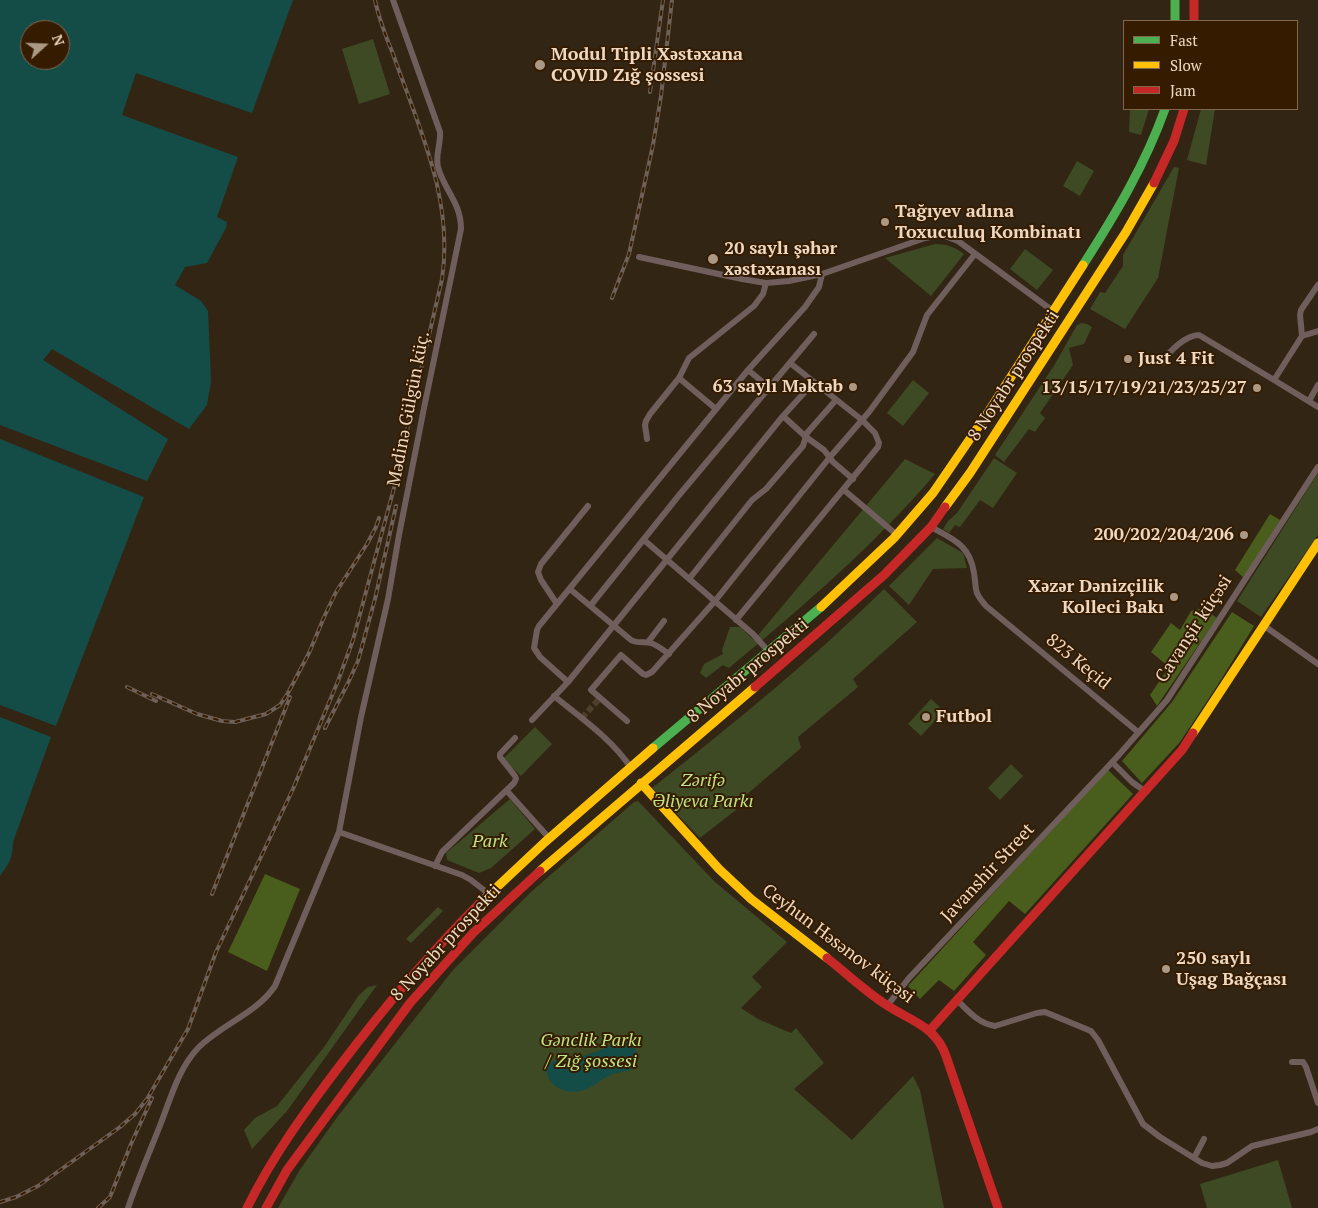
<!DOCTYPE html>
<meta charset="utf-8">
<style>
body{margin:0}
#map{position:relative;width:1318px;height:1208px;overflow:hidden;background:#332513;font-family:"PT Serif",serif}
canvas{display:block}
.legend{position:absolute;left:1123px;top:20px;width:175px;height:90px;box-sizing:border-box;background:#351c00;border:1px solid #7f674e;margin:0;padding:6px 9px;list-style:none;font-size:15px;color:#edd8c3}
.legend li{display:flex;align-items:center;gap:10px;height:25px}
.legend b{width:25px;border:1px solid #7f674e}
.north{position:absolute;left:20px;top:20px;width:50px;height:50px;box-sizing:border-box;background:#351c00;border:1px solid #7f674e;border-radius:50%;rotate:70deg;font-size:14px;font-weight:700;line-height:20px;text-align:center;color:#edd8c3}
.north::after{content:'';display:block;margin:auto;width:18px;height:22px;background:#ac9985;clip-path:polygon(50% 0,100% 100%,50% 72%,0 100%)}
</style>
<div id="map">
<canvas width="1318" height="1208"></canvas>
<ul class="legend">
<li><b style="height:6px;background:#4caf50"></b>Fast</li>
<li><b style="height:6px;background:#ffc107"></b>Slow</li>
<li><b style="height:6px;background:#c62828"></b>Jam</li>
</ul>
<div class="north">N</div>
</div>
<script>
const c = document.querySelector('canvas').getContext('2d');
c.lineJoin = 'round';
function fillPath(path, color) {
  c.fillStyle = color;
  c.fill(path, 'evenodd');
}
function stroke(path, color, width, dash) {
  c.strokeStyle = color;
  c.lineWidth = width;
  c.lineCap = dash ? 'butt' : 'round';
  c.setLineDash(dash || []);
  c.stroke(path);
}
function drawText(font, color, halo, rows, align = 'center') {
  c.font = font + ' "PT Serif",serif';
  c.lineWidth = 4;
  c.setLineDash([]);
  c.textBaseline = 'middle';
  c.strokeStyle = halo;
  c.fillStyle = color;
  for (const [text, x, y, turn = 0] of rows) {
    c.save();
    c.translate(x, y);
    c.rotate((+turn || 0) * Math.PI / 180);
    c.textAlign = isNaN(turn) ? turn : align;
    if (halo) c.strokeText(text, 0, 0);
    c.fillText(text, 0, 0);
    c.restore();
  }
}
fillPath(new Path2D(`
 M373,39L390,94L359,104L342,49Z
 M1130,109H1149L1141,135L1129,132Z
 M1201,109H1215L1206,165L1187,160Z
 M1077,161L1094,171L1080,196L1063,186Z
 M1174,167L1179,168L1158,278L1125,329L1090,309L1100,292L1105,293L1123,266V255Z
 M935,244C947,244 955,247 964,254L931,296L885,258Z
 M1025,249L1053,270L1037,290L1010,269Z
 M1082,323L1087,324L1092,327L1084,344L1069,348L1073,365L1040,413L1045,418L1035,432L1029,429L1004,462L995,455L1055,364L1077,325Z
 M913,380L929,393L903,426L887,413Z
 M994,458L1017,473L993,508L980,500L960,527L955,525L949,533L943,529L948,521L957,513Z
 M905,459L935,474C874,546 801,608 729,668L723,665L706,678L700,673L704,664L723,654L722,650L730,627H740L754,640Z
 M1318,473V535L1261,617L1237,601Z
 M937,538L963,553L967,568L933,569L909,605L889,586Z
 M884,589L917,622L853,679L858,687L798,737L801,748L745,796L736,801V810L700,838L652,788C732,725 812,660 884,589Z
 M931,699L944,711L921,736L908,724Z
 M535,727L552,744L521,776L503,759Z
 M1011,764L1023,776L1000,800L988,788Z
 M510,799L535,829L491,868L479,873L447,860L446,853Z
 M638,801L715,882L787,942L752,977L762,987L741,1008L758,1019L791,1033L796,1028L824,1063L794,1089L852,1140L913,1076L920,1090L944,1208H278L299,1171L338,1116L453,970L531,892L634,802Z
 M438,907L443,911L411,943L406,939Z
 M377,985L287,1111L252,1149L244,1130L255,1118L277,1106L324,1047L359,995L368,987Z
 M1278,1160L1292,1208H1207L1200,1184Z`), '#3d4a23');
fillPath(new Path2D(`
 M1270,514L1280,520L1244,578L1235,570Z
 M1203,608L1217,618L1157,706L1150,695L1169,667L1151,652L1171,623L1180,630L1191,611Z
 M1232,612L1254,626L1219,683L1180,742L1142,783L1122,761L1172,702Z
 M1107,769L1133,794L1025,914L1009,901L973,942L986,955L954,991L939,980L920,999L908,986Z
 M265,874L300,889L267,971L228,952Z`), '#495d1c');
fillPath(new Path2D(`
 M0,0H293L252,113L136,73L122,115L238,157L217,217L227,222L226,228L207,263L185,267L175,285L201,301L208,311L211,381L207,405L189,429L52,349L43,360L168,439L147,481L0,425ZM30,30H60V60H30Z
 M0,439L144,497L56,726L0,705Z
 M0,717L51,737L13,842C13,857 9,864 0,876Z
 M625,1042C634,1045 638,1052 638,1061L633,1069C625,1072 617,1072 610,1075C602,1079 595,1085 587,1089C568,1096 548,1089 546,1068L549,1064L556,1060L587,1055L616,1044Z`), '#144d47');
stroke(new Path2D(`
 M582,718L600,698`), '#4f402d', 6, [6, 3]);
stroke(new Path2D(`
 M639,257L742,279L766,283L789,281L822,274L925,238L942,235L958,241L1053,311
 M1302,336L1318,331
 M1163,362C1169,351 1186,335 1199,335L1274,380L1302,336L1300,315L1301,310L1318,285
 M748,370L770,388
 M679,378L716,409
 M1274,380L1318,407
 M1309,401L1318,385
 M783,416L806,437L824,450L833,462L853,479
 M647,439L645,425L646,421L650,414L679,378L689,358L754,306L763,294L766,283
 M844,490L897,535
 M931,527C953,539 970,545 974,573C977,591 973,591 986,606L1138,732
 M644,540L753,634L769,652
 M689,579L752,500L766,489L803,446L807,433L836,400
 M570,589L631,640C638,644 644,641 651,643C657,645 663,650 669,654
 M557,604L541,580L538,572L541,564L588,506
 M591,605L680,494L814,334
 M736,620L878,447L879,443L875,433L862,420L790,363
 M1263,625L1318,664
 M648,642L664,621
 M568,682L540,657L534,648L537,630L539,626L748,370L805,307L819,287L822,274
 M554,696C580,717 613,740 631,768
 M532,720L568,682L783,416L813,383
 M627,721L591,690L621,655L643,674L646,675L652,672L715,601L830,457L869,412L913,352L927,315L975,254
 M1112,762L1132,782L1146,792
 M507,791L550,839
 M339,832L361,717L388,599L399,535L424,408L461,229C461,202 444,190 438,167C435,155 441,144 440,132L393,0
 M435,866L442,852L514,783L516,779L515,776L500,757V754L515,738
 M957,1000C968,1011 979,1024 995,1026L1037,1013L1045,1012L1091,1031L1098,1040L1143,1124L1160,1137L1202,1163L1212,1166L1220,1165L1227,1163L1252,1146L1311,1132L1318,1129
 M887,1006L909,978L1117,757L1167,700L1318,467
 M1292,1062H1303L1306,1067L1318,1103
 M1194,1158L1204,1139
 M128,1208C138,1179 150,1151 161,1123C171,1097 179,1068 198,1048C222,1024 256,1014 275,986L339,832L462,875L471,880L489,894`), '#6f5e5c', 6);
stroke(new Path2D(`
 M1175,0V21
 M1083,265C1115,215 1145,165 1165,109
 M653,748L821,607`), '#4caf50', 9);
stroke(new Path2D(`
 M945,507L970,473L1126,232L1154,183
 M821,607L894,538L933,493L989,411L1083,265
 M1193,733L1318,543
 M641,783L719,869L751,899L827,958
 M540,871L755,687
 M479,904L545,842L653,748`), '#ffc107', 9);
stroke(new Path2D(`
 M1194,0V21
 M1154,183L1174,141L1184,109
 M755,687L884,575L931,527L945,507
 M827,958C846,973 865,991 885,1004C910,1021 935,1025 946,1056L998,1208
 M930,1030L1182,750L1193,733
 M247,1208C272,1157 304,1113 338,1068C382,1010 428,955 479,904
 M266,1208L287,1170L410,1003L473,933L540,871`), '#c62828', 9);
const rail = new Path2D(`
 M375,0C379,19 386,37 393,54C419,128 454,199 442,279L405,439
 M650,92L663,0
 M612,298L629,254L653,145L661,96L672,0
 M127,687L156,701
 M152,694L197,714L222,721L235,722L266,714L280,705L288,693L309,653L325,615L336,592L367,544L376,527L379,518
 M325,728L348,683L358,661L375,599L396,506
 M212,894L290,697
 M0,1202L16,1197L38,1186L120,1127L135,1114L147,1099L188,1029L216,952L293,789L338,681L353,640L401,462L407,435
 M98,1208L110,1197L131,1144L152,1098`);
stroke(rail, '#6e6057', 4);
stroke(rail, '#351c00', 2, [5.5]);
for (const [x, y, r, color] of [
 [540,65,6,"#ac9985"],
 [885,222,5,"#ac9985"],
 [713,259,6,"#ac9985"],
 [1128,359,5,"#ac9985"],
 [853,387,5,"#ac9985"],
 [1257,388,5,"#ac9985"],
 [1244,535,5,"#ac9985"],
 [1174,597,5,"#ac9985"],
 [926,717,5,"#ac9985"],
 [1166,969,5,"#ac9985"]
]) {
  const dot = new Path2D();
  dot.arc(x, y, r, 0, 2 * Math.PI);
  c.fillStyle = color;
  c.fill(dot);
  stroke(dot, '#351c00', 2);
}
drawText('bold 18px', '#edd8c3', '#351c00', [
 ["Modul Tipli Xəstəxana",551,55],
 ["COVID Zığ şossesi",551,76],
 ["Tağıyev adına",895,212],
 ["Toxuculuq Kombinatı",895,233],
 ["20 saylı şəhər",724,249],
 ["xəstəxanası",724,270],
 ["Just 4 Fit",1138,359],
 ["63 saylı Məktəb",843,387,"right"],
 ["13/15/17/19/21/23/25/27",1247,388,"right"],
 ["200/202/204/206",1234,535,"right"],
 ["Xəzər Dənizçilik",1164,587,"right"],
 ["Kolleci Bakı",1164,608,"right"],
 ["Futbol",936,717],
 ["250 saylı",1176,959],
 ["Uşag Bağçası",1176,980]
], 'left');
drawText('18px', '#edd8c3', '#351c00', [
 ["8 Noyabr prospekti",1014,376,-57],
 ["Mədinə Gülgün küç.",409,409,-79],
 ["Cavanşir küçəsi",1194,629,-57],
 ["823 Keçid",1078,662,39],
 ["8 Noyabr prospekti",748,671,-40],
 ["Javanshir Street",988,873,-47],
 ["8 Noyabr prospekti",446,943,-47],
 ["Ceyhun Həsənov küçəsi",838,944,37]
]);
drawText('italic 18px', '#bde481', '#351c00', [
 ["Zərifə",703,781],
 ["Əliyeva Parkı",703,802],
 ["Park",490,842],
 ["Gənclik Parkı",591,1041],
 ["/ Zığ şossesi",591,1062]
]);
</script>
